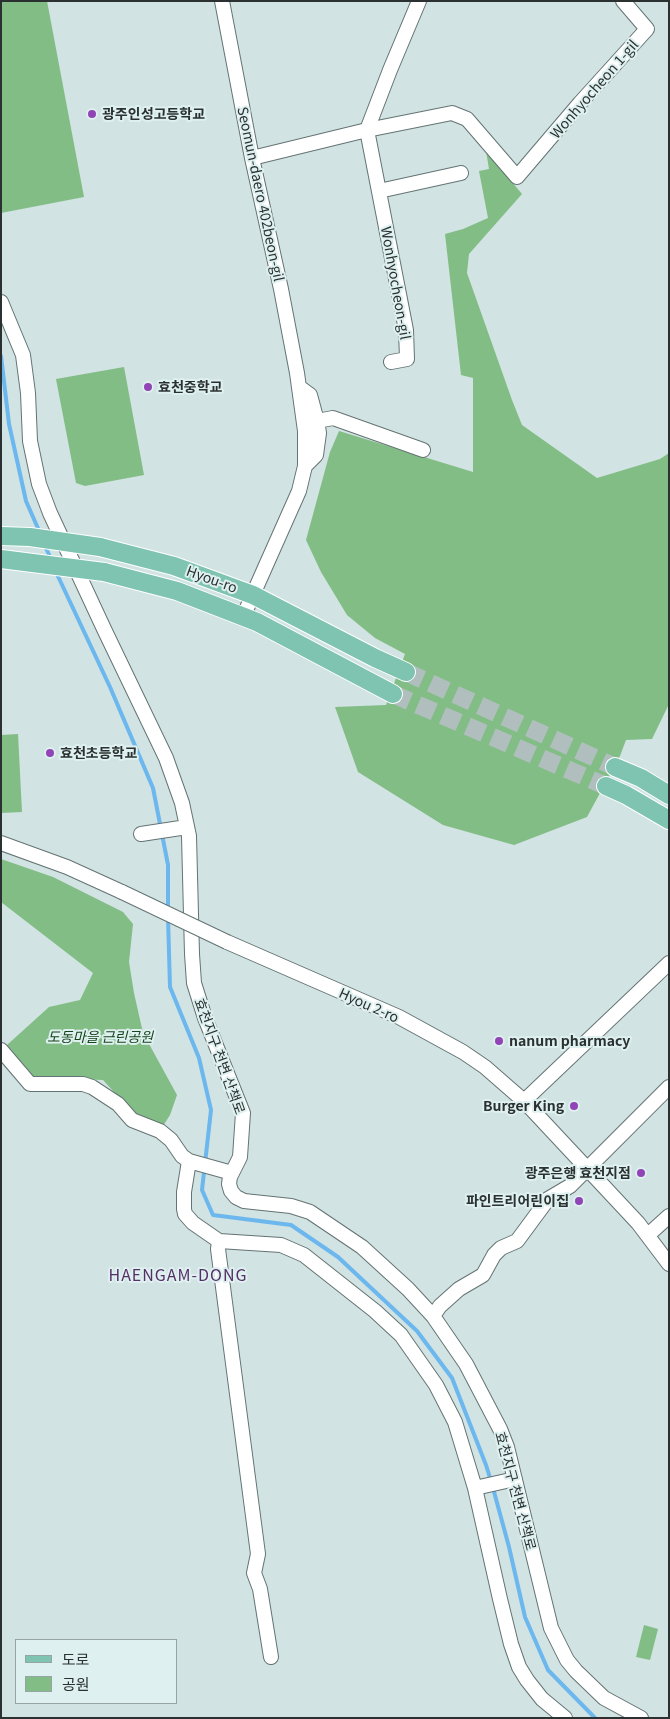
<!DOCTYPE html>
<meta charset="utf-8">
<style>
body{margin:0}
#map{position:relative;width:670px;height:1719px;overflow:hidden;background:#d1e3e2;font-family:Georgia,"Noto Sans KR",serif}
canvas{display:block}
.frame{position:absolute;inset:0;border:2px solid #2a3130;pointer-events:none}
.legend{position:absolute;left:15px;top:1639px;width:162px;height:65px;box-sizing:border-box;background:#def0ef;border:1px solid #96a4a3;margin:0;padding:6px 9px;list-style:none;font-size:15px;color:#2a3130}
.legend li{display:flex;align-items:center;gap:10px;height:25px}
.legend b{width:25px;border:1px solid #96a4a3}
</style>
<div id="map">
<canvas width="670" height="1719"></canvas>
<div class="frame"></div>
<ul class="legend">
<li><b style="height:6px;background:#7ec4b0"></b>도로</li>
<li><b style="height:14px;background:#82bd85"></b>공원</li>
</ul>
</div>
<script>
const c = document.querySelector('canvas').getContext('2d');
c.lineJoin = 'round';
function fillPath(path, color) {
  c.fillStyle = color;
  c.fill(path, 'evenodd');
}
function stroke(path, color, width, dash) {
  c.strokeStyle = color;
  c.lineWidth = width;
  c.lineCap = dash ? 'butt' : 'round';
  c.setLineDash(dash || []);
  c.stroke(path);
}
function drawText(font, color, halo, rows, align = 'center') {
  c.font = font + ' Georgia,"Noto Sans KR",serif';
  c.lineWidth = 4;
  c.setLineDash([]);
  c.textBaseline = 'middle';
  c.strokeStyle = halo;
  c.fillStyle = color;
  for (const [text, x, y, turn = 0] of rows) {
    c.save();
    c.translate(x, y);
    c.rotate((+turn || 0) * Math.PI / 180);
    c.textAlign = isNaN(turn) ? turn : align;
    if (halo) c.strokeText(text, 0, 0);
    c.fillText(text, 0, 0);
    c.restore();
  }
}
fillPath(new Path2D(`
 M1,1H47L84,197L1,213Z
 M486,151L522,194L469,254L467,273L512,400L522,425L597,478L660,459L669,453V704L652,739L626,740L620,756L587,817L514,845L443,825L358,772L335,707L386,705L405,654L375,638L347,615L321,572L306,540L330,452L339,431L473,472V378L461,375L445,234L463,229L488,218L479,171L489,169Z
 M124,367L144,475L85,486L76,483L56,379Z
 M18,734L22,812L1,813V735Z
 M1,859L53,877L123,912L133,924L129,962L134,993L143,1033L177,1095L170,1115L163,1126L130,1116L124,1103L103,1080L28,1077L7,1045L49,1007L80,1000L93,973L1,902Z
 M644,1625L658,1629L650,1660L636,1657Z`), '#82bd85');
stroke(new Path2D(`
 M1,356L9,424L26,501L40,533
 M44,544L52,561
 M56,572L110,687L153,788L168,865V910
 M168,917L170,987L199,1058L211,1110L202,1190L213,1215L291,1225L338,1257L417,1331L452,1378L486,1465L491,1481
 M493,1488L509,1547L525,1617L548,1670L595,1718`), '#6bb7ee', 4);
stroke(new Path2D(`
 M406,672L615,767
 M393,694L606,786`), '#b0bfbe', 18, [18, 9]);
const minor = new Path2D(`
 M222,1L252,158L281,289L297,373L305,431V466L299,491L243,617
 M252,158L367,130L452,113L467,119L517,177L580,103L647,29L623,1
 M379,191L461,173
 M1,302L23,355L28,393L30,441L39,484L50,513L104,629L166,758L182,803L189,836L192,954L194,983L205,1018L243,1113L240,1157L230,1177L229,1184L231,1191L236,1197L244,1201L291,1206L310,1212L362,1247L408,1289L433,1316L466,1364L500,1429L507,1447L551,1628L567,1660L576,1671L604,1698L641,1718
 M391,362L407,359L406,330L367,130L390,70L419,1
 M299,387L310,395L317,421L319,433L316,455L305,466
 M317,421L333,418L423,450
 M141,834L187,827
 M1,843L67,867L122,892
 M227,942L399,1017L463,1052L485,1067L524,1101L638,1223L669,1264
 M1,1050L30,1084H83L92,1087L118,1104L132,1120L160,1131L171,1140L182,1156L189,1161L184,1192V1209L185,1214L193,1223L219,1241L281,1245L304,1255L375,1311L401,1335L436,1385L455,1422L475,1488L500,1599L511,1644L519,1667L527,1680L542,1699L565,1718
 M524,1101L669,963
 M189,1161L232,1173
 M648,1235L669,1216
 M219,1241L218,1249L258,1554L254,1573L260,1589L271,1657
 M433,1316L440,1306L459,1289L483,1275L494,1255L501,1248L517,1241L520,1237L548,1199L570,1186L669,1087
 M475,1488L515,1479`);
const major = new Path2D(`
 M100,547L174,566L253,595L375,658L406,672
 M104,572L177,591L257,622L393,694
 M615,767L641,778L669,795
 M606,786L626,795L669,820`);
stroke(minor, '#647373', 16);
stroke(major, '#fff', 20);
stroke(minor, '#fff', 14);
stroke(major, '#7ec4b0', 18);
const minorBridge = new Path2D(`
 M122,892L227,942`);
const majorBridge = new Path2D(`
 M1,536L30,537L100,547
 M1,559L104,572`);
stroke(minorBridge, '#647373', 16, []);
stroke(majorBridge, '#fff', 20, []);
stroke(minorBridge, '#fff', 14);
stroke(majorBridge, '#7ec4b0', 18);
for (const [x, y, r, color] of [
 [92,114,5,"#9144b5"],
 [148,387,5,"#9144b5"],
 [50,753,5,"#9144b5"],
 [499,1041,5,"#9144b5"],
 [574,1106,5,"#9144b5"],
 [641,1173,5,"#9144b5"],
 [579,1201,5,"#9144b5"]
]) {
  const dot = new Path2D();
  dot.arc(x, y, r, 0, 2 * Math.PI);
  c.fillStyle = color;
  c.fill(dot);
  stroke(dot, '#def0ef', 2);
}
drawText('14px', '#2a3130', '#def0ef', [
 ["Wonhyocheon 1-gil",594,89,-49],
 ["Seomun-daero 402beon-gil",261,194,78],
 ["Wonhyocheon-gil",396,283,80],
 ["Hyou-ro",212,579,20],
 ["Hyou 2-ro",369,1005,24],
 ["효천지구 천변 산책로",220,1056,70],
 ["효천지구 천변 산책로",516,1491,75]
]);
drawText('bold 14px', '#2a3130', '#def0ef', [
 ["광주인성고등학교",102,114],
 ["효천중학교",158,387],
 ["효천초등학교",60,753],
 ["nanum pharmacy",509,1041],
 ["Burger King",564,1106,"right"],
 ["광주은행 효천지점",631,1173,"right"],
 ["파인트리어린이집",569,1201,"right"]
], 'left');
drawText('italic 14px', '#16441b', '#def0ef', [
 ["도동마을 근린공원",100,1037]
]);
c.letterSpacing = '1px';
drawText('16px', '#553067', '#def0ef', [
 ["HAENGAM-DONG",178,1275]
]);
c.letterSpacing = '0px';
</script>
